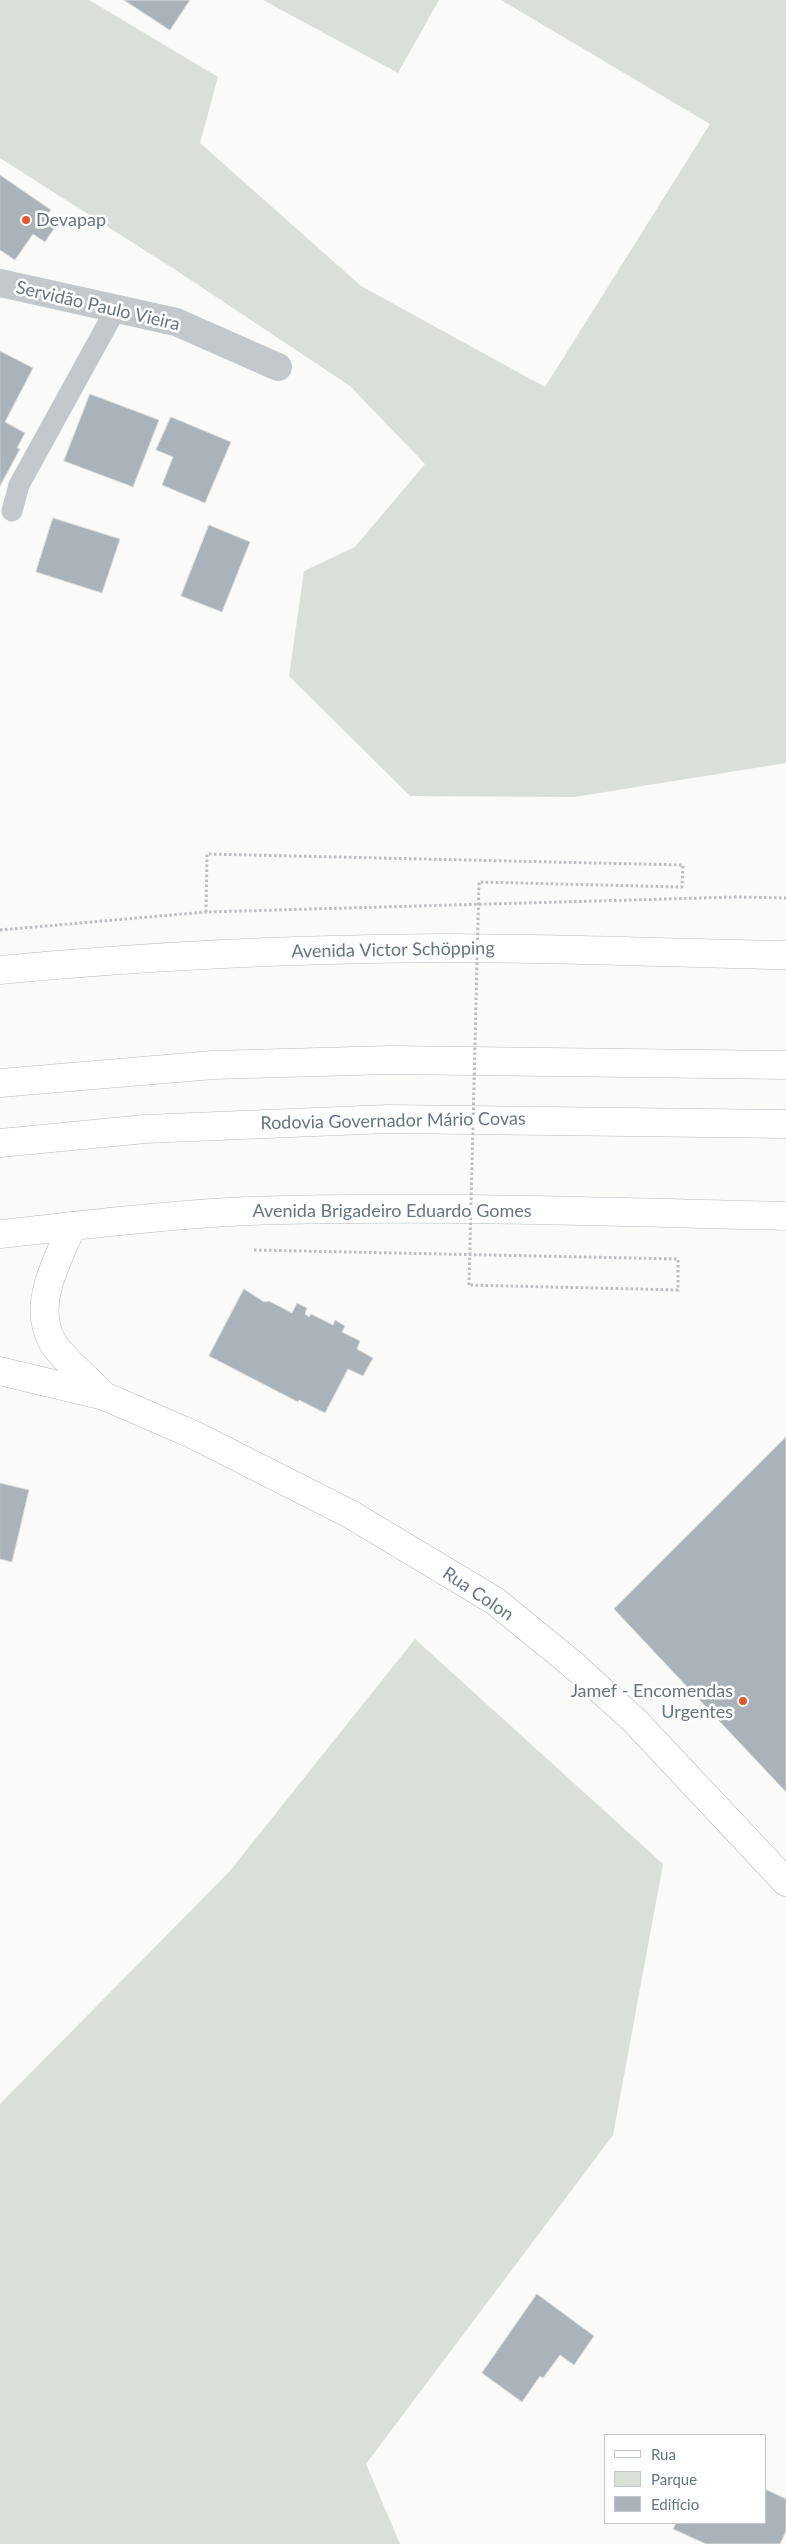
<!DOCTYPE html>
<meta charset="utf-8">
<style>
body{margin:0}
#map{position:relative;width:786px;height:2544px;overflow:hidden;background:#fafaf8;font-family:Lato,sans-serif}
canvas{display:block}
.legend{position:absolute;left:604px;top:2434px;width:162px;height:90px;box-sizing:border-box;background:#fff;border:1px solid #c1c8cd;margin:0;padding:6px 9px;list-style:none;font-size:15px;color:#657683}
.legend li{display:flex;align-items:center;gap:10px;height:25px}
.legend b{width:25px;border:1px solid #c1c8cd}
</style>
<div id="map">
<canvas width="786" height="2544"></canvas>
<ul class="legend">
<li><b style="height:6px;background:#fff"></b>Rua</li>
<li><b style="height:14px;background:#dadfd7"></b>Parque</li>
<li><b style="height:14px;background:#aab3b9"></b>Edifício</li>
</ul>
</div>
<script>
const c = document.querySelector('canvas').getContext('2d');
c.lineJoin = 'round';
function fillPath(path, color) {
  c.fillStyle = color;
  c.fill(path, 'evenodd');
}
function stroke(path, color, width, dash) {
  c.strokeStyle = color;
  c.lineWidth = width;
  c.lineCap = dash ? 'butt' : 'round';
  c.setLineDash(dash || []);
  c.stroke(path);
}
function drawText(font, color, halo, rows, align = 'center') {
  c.font = font + ' Lato,sans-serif';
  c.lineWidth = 5;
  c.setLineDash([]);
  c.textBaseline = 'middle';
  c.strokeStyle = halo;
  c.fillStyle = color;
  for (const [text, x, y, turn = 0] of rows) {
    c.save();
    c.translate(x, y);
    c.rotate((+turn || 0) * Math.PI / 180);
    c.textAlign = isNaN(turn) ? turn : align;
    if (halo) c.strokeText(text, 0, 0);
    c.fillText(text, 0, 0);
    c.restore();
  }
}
fillPath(new Path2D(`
 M0,0H89L218,77L200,143L361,286L545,387L710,124L501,0H786V763L574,797L410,796L289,676L304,571L355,547L425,464L350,386L174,269L0,158Z
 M263,0H439L398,73Z
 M415,1639L663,1864L613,2135L366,2464L400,2544H0V2104L229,1872Z`), '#dadfd7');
const building = new Path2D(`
 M124,0H190L170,30Z
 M0,175L51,210L46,216L57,224L45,242L33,234L15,260L0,250Z
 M0,351L33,368L5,422L25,433L17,448L20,449L0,486Z
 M90,394L159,420L133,487L64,461Z
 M171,417L231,442L205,503L162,485L173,457L156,450Z
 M53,518L120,539L102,593L36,572Z
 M209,525L250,542L222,612L181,596Z
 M244,1289L264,1302L269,1301L292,1313L297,1303L307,1308L305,1314L309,1317L311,1314L333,1325L335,1320L345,1326L342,1332L360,1341L357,1349L373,1358L363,1376L348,1369L325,1413L299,1400L298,1402L209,1356Z
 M786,1437V1792L614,1609Z
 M0,1483L29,1490L12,1562L0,1559Z
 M537,2294L594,2336L574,2365L560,2355L543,2378L540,2376L522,2402L482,2373Z
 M765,2489L786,2499V2531L780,2544H706L673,2529L676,2523H765Z`);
fillPath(building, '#aab3b9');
stroke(building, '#dcdcda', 1);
const secondary = new Path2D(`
 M72,1226C57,1262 31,1305 53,1343C62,1358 91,1382 104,1396
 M0,1371L104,1396L194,1435L350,1514L495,1601L571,1663L635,1721L786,1882`);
const primary = new Path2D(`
 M0,970C147,956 294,949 442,948C557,948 671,953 786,955
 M0,1234C83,1225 165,1215 248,1211C427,1205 607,1212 786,1216`);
const highway = new Path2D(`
 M0,1083L213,1065L390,1060L786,1065
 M0,1143L145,1129L388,1119L786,1124`);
stroke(secondary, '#b3babf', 29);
stroke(primary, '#b5babe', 29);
stroke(highway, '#b4b9bd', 29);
stroke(new Path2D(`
 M206,912L207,854L683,865L682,887L479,882
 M0,930L206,912L737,897L786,898
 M254,1250L678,1259V1290L469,1285`), '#bbbfc2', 3, [2.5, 2.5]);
stroke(new Path2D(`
 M12,511L19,485L117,307`), '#c3c8cc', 21);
stroke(new Path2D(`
 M0,283L176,322L278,367`), '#c3c8cc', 28);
stroke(secondary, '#fff', 28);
stroke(primary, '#fff', 28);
stroke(highway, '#fff', 28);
stroke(new Path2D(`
 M469,1285L479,882`), '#bbbfc2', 3, [2.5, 2.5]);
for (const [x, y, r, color] of [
 [26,220,5,"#e4572e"],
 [743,1701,5,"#e4572e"]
]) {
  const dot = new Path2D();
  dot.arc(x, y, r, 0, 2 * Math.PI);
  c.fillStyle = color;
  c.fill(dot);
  stroke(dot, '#fff', 2);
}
drawText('18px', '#657683', '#fff', [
 ["Devapap",36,220],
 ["Jamef - Encomendas",733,1691,"right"],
 ["Urgentes",733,1712,"right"]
], 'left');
drawText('18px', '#657683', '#fff', [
 ["Servidão Paulo Vieira",98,306,13],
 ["Avenida Victor Schöpping",393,950,-1],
 ["Rodovia Governador Mário Covas",393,1121,-1],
 ["Avenida Brigadeiro Eduardo Gomes",392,1211],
 ["Rua Colon",478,1594,34]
]);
</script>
